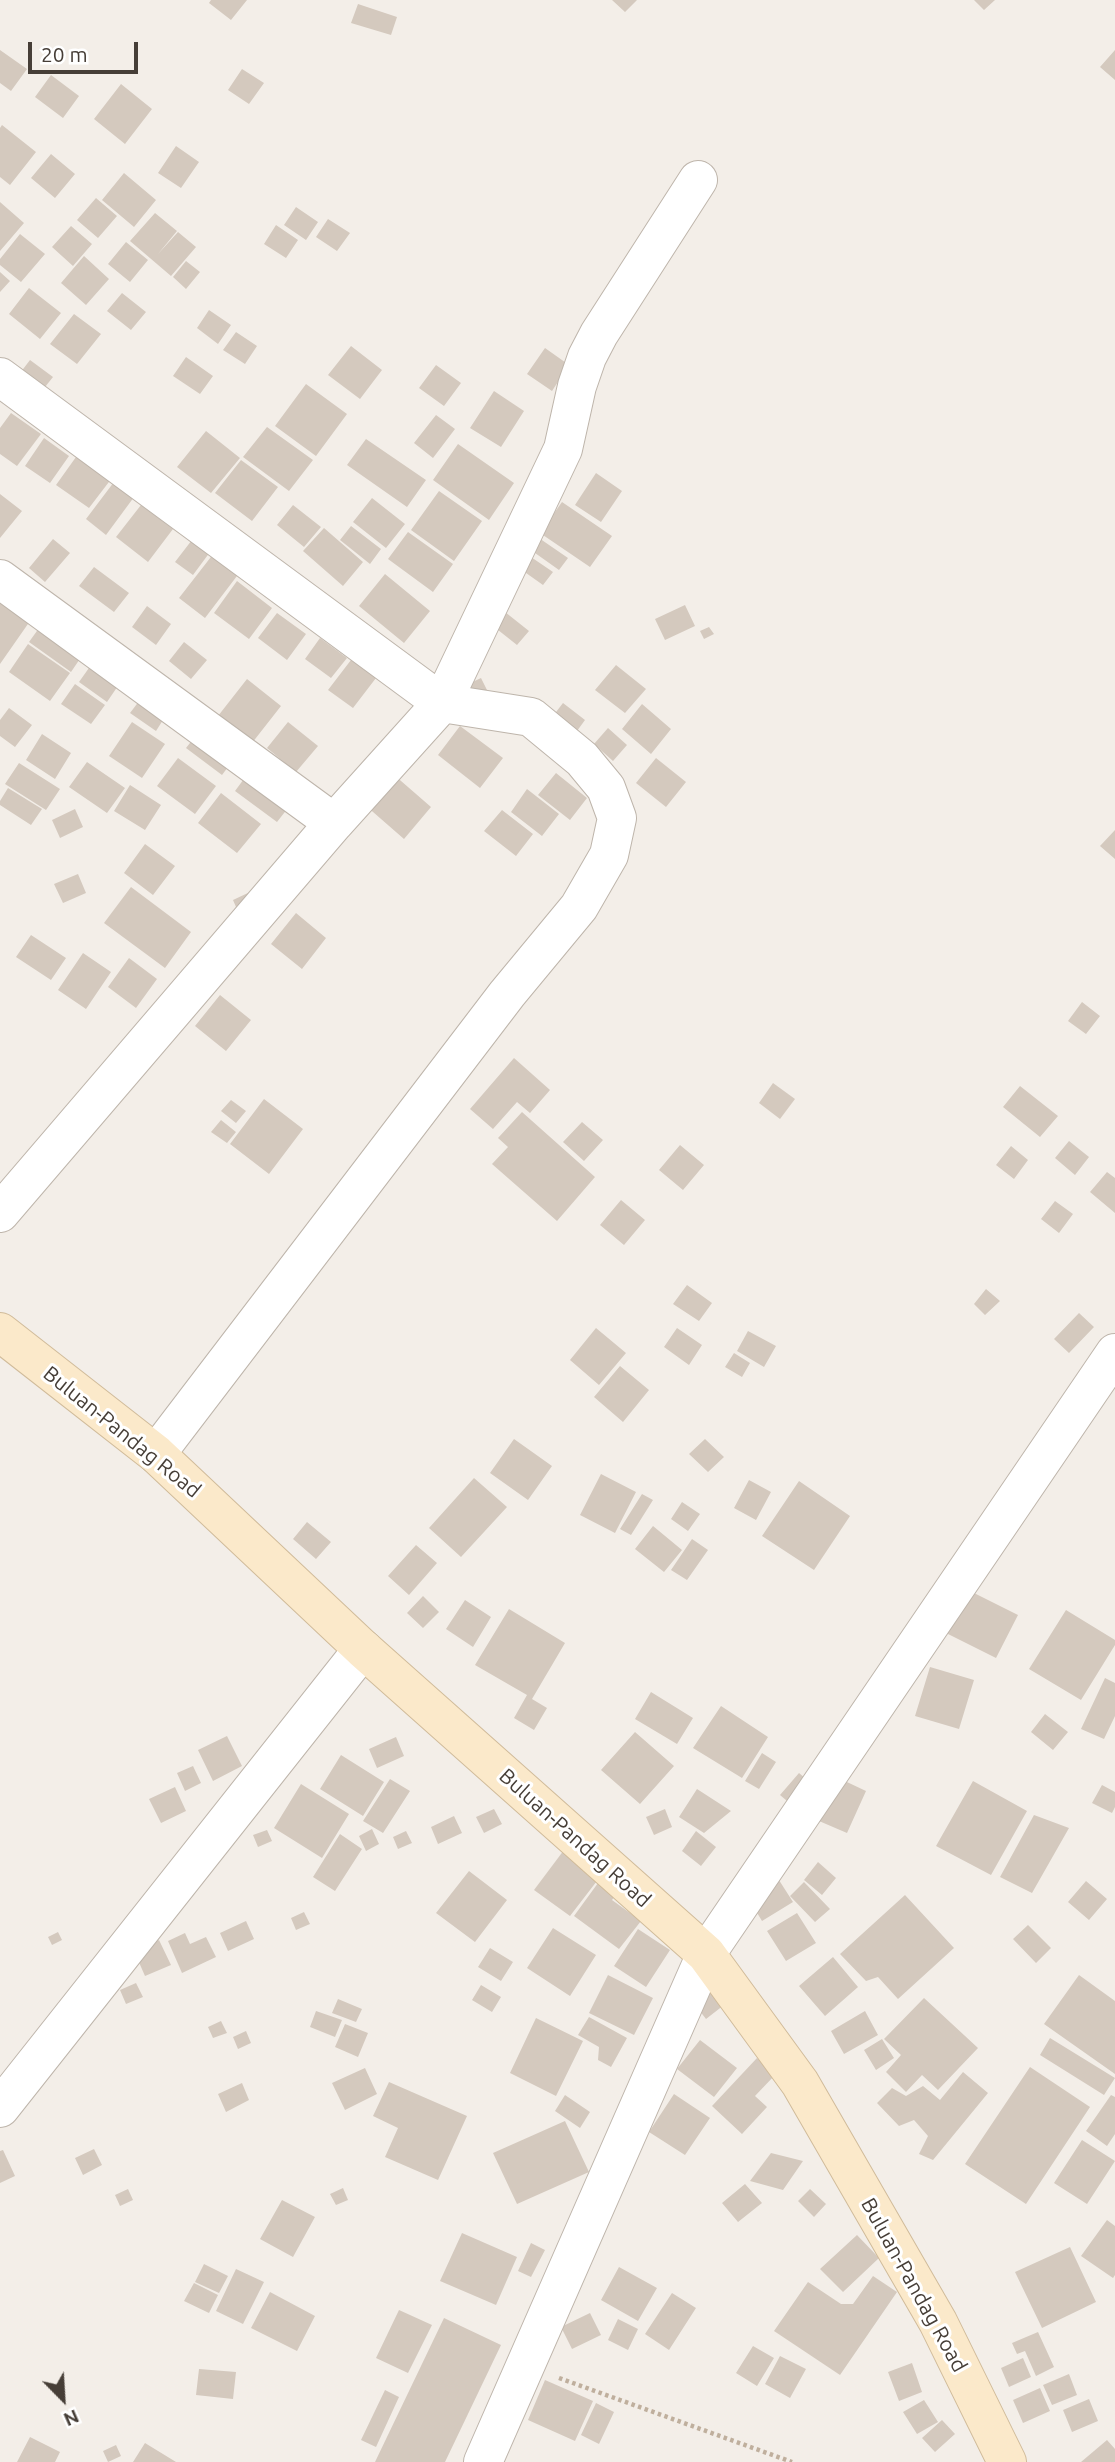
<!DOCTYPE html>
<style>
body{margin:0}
#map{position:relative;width:1115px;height:2462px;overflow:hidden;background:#f3eee8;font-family:Ubuntu,sans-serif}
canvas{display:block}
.north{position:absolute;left:28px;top:2364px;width:70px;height:70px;-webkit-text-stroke:5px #fff;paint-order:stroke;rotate:156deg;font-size:19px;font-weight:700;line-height:28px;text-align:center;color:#463e37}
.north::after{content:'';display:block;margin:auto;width:24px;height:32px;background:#463e37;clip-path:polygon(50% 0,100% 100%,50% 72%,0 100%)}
.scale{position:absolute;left:28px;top:42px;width:110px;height:32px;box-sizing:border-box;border:4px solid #463e37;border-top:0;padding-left:9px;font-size:21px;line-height:24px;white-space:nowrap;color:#463e37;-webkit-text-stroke:5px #fff;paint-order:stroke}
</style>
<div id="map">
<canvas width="1115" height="2462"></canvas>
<div class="north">N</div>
<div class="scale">20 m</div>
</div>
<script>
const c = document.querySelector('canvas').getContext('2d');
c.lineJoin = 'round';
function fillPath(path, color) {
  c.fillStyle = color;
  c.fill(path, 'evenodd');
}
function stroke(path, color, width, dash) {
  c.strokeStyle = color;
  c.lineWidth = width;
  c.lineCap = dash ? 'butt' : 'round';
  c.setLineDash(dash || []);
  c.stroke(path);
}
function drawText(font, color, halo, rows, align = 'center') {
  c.font = font + ' Ubuntu,sans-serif';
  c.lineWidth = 6;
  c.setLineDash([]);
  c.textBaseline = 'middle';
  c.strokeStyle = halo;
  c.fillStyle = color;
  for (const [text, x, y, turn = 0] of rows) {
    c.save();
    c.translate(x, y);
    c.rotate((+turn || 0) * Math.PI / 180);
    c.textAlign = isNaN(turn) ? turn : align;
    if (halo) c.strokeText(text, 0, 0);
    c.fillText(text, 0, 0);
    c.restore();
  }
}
fillPath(new Path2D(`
 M211,0H247L231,20L209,3Z
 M612,0H637L625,12Z
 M974,0H995L984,10Z
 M358,4L397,17L391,35L351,23Z
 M0,50L27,69L11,91L0,83Z
 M1115,50V80L1100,67Z
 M242,69L264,83L249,104L228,90Z
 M51,75L79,96L63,118L35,97Z
 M121,84L152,109L125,144L94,119Z
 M2,125L36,152L10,185L0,177V128Z
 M176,146L199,162L181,188L158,173Z
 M51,154L75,174L55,198L31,178Z
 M124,173L156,200L134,227L102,200Z
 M96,198L117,216L98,238L77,220Z
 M0,202L24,223L0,251Z
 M296,207L318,222L306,240L284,225Z
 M155,213L177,231L158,254L178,232L196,247L171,276L130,241Z
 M328,219L350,233L337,251L316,237Z
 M276,225L298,240L286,258L264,244Z
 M71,226L92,244L73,266L52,247Z
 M20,234L45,254L21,282L0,265V259Z
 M126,242L148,260L130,282L108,264Z
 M84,256L109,279L86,305L61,283Z
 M186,261L200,272L186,289L173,277Z
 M0,272L10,281L0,292Z
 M29,288L61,313L40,339L9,314Z
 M122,293L146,312L131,330L107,311Z
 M209,310L231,325L218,344L197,328Z
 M74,314L101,334L77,364L50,344Z
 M236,332L257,346L245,364L223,350Z
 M351,346L382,370L360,399L328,375Z
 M545,348L569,365L552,391L527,374Z
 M186,357L213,376L200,394L173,376Z
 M30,360L53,377L37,397L14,381Z
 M436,365L461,383L444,406L419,388Z
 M306,384L347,414L316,456L275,426Z
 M494,391L524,411L501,447L470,428Z
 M11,413L41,434L17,466L0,454V428Z
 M436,415L455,429L433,458L414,443Z
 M267,427L313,460L289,491L243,457Z
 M206,431L240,458L211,493L177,467Z
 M44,438L69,456L50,483L25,466Z
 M366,439L426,480L407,507L347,465Z
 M458,444L514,483L489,520L433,480Z
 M81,450L115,474L89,508L56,485Z
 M241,460L278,487L252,521L215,493Z
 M596,473L622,491L601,522L575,505Z
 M117,478L137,493L106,535L86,519Z
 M439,491L482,521L454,561L411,530Z
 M0,494L22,511L0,538Z
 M372,498L405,524L386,548L353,522Z
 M562,502L612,536L590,567L540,533Z
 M141,505L173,529L148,562L116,537Z
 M293,505L321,527L304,547L277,525Z
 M351,526L381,549L370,564L340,540Z
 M324,528L363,562L343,586L303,551Z
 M408,532L453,564L433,592L388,559Z
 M195,536L213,548L193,575L175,562Z
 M536,536L568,558L559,570L528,548Z
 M53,539L70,553L45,582L29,568Z
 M214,553L240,572L205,618L179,598Z
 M528,555L553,572L543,585L519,568Z
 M94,567L129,593L114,612L79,586Z
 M385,574L430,611L404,643L359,606Z
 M237,581L272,608L249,639L214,613Z
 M0,585L37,611L0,664Z
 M685,605L695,626L665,640L655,619Z
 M147,606L171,624L156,645L132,627Z
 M500,608L529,631L517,645L488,622Z
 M277,613L306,634L287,660L258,638Z
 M47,617L88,647L71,672L29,642Z
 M709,627L714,634L704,639L700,631Z
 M320,638L347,658L331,678L305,659Z
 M184,642L207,660L191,679L169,661Z
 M28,644L70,673L50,701L9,672Z
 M96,658L124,677L107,702L79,682Z
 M351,660L376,678L353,708L328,690Z
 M616,665L646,689L625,713L595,690Z
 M481,678L487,690L467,699L462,687Z
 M247,679L281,706L252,743L218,716Z
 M75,684L105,705L91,724L61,704Z
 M146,692L170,709L156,731L130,713Z
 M563,703L585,720L569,742L546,725Z
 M642,704L671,729L651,754L622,729Z
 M9,708L32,725L15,747L0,736V720Z
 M132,722L165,744L142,778L109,756Z
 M288,722L318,746L296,772L267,748Z
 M460,726L503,758L480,788L438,755Z
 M608,728L627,745L613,761L594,744Z
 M201,729L237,755L222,775L186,748Z
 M42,734L71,753L55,779L26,760Z
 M178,758L216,786L195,814L157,786Z
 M656,758L686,782L666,807L636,783Z
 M87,762L125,788L107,813L69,787Z
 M19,763L60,789L46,810L5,784Z
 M252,768L295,799L277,822L235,791Z
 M556,773L587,798L570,820L538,795Z
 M393,774L431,807L404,839L365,805Z
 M130,785L161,805L145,830L114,811Z
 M8,788L42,809L31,825L0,805V801Z
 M527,789L559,814L542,836L511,812Z
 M221,793L261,824L237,853L198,823Z
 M75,809L83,827L60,838L52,820Z
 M502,810L533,834L516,856L484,831Z
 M1115,830V859L1100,846Z
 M145,844L175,866L153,895L124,873Z
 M78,874L86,893L63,903L54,884Z
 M131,887L191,932L165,968L104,923Z
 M250,892L239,914L233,900Z
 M296,913L326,938L302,969L271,944Z
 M31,935L66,958L51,980L16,957Z
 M83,953L111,972L86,1009L58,990Z
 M129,958L157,979L136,1008L108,987Z
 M220,995L251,1020L226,1051L195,1026Z
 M1082,1002L1100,1016L1086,1034L1068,1021Z
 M514,1058L550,1090L530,1113L517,1102L493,1129L470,1109Z
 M773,1083L795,1099L780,1119L759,1103Z
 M1020,1086L1058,1116L1040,1137L1003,1107Z
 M264,1099L303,1129L269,1174L230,1144Z
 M231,1100L246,1111L236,1123L221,1111Z
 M522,1112L595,1177L557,1221L492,1164L508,1147L498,1138Z
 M221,1120L236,1132L227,1143L211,1132Z
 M582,1122L603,1140L584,1161L563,1142Z
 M1069,1141L1089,1157L1075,1175L1055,1158Z
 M680,1145L704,1165L683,1190L659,1170Z
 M1011,1146L1028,1160L1014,1179L996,1165Z
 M1107,1172L1115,1178V1213L1090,1192Z
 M621,1200L645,1220L624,1245L600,1225Z
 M1055,1201L1073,1214L1059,1233L1041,1219Z
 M687,1285L712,1303L699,1321L673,1304Z
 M986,1289L1000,1301L985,1315L974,1304Z
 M1079,1313L1094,1327L1069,1353L1054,1339Z
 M596,1328L626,1353L599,1385L570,1360Z
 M677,1328L702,1345L689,1365L664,1347Z
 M748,1331L776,1346L764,1367L737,1351Z
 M734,1353L750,1363L742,1377L725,1367Z
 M620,1366L649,1390L623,1422L594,1397Z
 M514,1439L552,1466L528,1500L490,1473Z
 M705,1439L724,1457L708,1472L689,1454Z
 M601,1474L636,1492L615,1533L580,1515Z
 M474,1478L507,1507L461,1557L429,1528Z
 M749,1480L771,1492L756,1520L734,1508Z
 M799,1481L850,1516L814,1570L762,1536Z
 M642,1494L653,1500L631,1535L620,1529Z
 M682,1502L700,1514L688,1531L671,1519Z
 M307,1522L331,1542L316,1559L293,1539Z
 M653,1526L682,1550L664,1572L635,1549Z
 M692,1539L708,1550L687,1580L671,1570Z
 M416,1545L437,1563L409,1595L388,1576Z
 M968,1590L1018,1615L996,1658L946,1633Z
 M423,1596L439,1612L423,1628L407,1613Z
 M465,1600L491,1617L473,1647L446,1629Z
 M509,1609L565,1643L532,1699L547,1708L534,1730L514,1718L527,1695L475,1665Z
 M1066,1610L1115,1640V1645L1081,1700L1029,1669Z
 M930,1667L974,1680L959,1729L915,1716Z
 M1105,1678L1115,1683V1716L1104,1739L1081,1729Z
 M651,1692L693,1718L677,1744L635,1719Z
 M721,1706L768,1737L742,1778L693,1748Z
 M1045,1714L1068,1732L1053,1750L1031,1732Z
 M635,1732L674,1766L640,1804L601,1770Z
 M227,1736L242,1766L213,1781L198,1750Z
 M396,1737L404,1756L377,1768L369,1749Z
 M762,1753L776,1762L759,1789L745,1781Z
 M341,1755L384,1782L363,1816L320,1789Z
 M193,1766L201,1783L185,1791L177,1773Z
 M799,1773L812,1784L793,1806L780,1795Z
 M832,1775L866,1791L847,1833L812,1818Z
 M390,1779L410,1791L383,1833L363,1821Z
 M973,1781L1027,1811L991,1875L936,1846Z
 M301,1784L349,1814L322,1858L274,1828Z
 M1102,1785L1115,1792V1807L1112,1813L1092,1803Z
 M175,1787L186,1811L161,1823L149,1799Z
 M697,1789L731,1811L704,1833L679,1817Z
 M494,1809L502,1824L484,1833L476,1817Z
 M665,1809L672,1827L654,1835L646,1817Z
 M1034,1815L1069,1828L1032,1893L1000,1877Z
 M454,1816L462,1833L438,1844L431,1827Z
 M372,1829L379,1844L366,1851L359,1836Z
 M267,1830L272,1841L258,1847L253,1835Z
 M406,1831L412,1843L398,1849L393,1837Z
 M696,1831L716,1847L701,1866L682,1851Z
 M340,1834L362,1849L335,1891L313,1877Z
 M564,1850L600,1877L570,1916L534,1890Z
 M818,1862L836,1878L822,1895L804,1880Z
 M469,1871L507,1900L475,1942L436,1913Z
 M606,1872L623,1885L612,1900L641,1921L619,1949L574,1916Z
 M777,1877L793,1902L762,1921L747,1896Z
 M1086,1881L1107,1899L1089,1920L1068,1902Z
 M804,1882L830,1909L815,1922L790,1896Z
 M905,1895L954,1948L898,1999L878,1977L866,1981L840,1954Z
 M304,1912L310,1924L296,1930L291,1918Z
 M797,1913L816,1943L786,1961L767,1931Z
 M246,1921L254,1939L228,1951L220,1933Z
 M1028,1925L1051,1948L1036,1963L1013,1939Z
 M553,1928L596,1955L570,1996L527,1968Z
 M638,1929L670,1950L646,1987L614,1966Z
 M58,1932L62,1940L52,1945L48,1937Z
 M185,1933L190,1944L206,1937L216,1957L182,1973L168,1941Z
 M159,1940L171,1965L145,1976L134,1951Z
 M490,1948L513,1962L501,1981L478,1967Z
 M833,1957L858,1987L825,2016L799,1986Z
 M608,1975L653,1998L634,2035L589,2013Z
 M1079,1975L1115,2001V2074L1044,2024Z
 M136,1983L143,1997L126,2004L120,1990Z
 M481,1985L501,1997L492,2012L472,2000Z
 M711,1988L724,2005L706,2019L693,2002Z
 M924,1998L978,2048L938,2090L922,2075L906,2092L886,2072L901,2055L884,2039Z
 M338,1999L362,2009L356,2022L332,2013Z
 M316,2011L342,2020L335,2037L310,2027Z
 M865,2011L878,2035L844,2054L831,2031Z
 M589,2017L627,2038L611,2067L598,2060L599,2047L578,2035Z
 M536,2018L583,2041L556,2096L510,2073Z
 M221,2021L227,2033L213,2038L208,2027Z
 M345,2024L368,2033L358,2057L335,2047Z
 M246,2031L251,2043L238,2049L233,2037Z
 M1050,2038L1115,2078L1104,2095L1040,2055Z
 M882,2039L894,2058L876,2070L864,2050Z
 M700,2040L737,2068L714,2097L677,2069Z
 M757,2058L775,2075L755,2096L767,2107L742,2134L712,2106Z
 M1030,2067L1090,2107L1026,2204L965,2164Z
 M365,2068L377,2094L345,2110L332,2083Z
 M963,2072L988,2093L933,2160L919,2154L928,2136L914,2120L899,2126L877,2103L892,2088L906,2096L923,2086L940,2100Z
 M389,2082L467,2116L438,2180L385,2157L398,2128L373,2116Z
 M242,2083L249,2100L226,2112L218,2094Z
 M674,2094L710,2118L685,2155L649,2132Z
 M565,2095L590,2112L580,2128L555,2111Z
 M1111,2095L1115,2097V2134L1107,2146L1086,2131Z
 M565,2121L589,2172L517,2204L493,2153Z
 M1082,2140L1115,2161L1087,2204L1054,2183Z
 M94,2149L102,2165L83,2175L75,2158Z
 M3,2150L15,2176L0,2183V2151Z
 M771,2153L803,2161L783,2190L750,2181Z
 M745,2184L762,2203L738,2222L722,2203Z
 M343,2188L348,2200L336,2205L330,2194Z
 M128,2189L133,2200L120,2206L115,2195Z
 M810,2189L826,2204L814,2217L798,2201Z
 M282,2200L315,2217L293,2257L260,2239Z
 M1107,2220L1115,2226V2275L1113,2278L1081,2256Z
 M462,2233L517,2257L496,2305L440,2281Z
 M857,2235L879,2258L843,2292L820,2269Z
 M531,2243L545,2250L531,2277L518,2271Z
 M1070,2247L1096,2302L1042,2328L1015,2272Z
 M204,2264L228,2276L219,2293L195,2282Z
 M619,2267L657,2288L638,2321L601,2300Z
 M236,2269L264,2282L243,2324L216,2311Z
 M873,2276L897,2292L840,2375L774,2331L808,2282L841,2304H853Z
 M194,2283L218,2295L209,2313L184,2301Z
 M270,2292L315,2316L297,2351L251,2328Z
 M672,2293L696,2308L669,2350L645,2334Z
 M399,2310L432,2325L408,2373L376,2358Z
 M590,2313L601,2335L572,2349L561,2327Z
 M444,2318L501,2345L445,2462H375Z
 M618,2319L638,2329L628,2350L608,2340Z
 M1038,2332L1054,2367L1036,2376L1025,2351L1017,2354L1012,2343Z
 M753,2346L774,2358L757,2386L736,2373Z
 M780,2356L806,2369L790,2398L765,2384Z
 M1023,2358L1031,2377L1009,2387L1001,2368Z
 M912,2363L922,2392L899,2401L888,2372Z
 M199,2369L236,2372L233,2399L196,2395Z
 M1069,2374L1077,2395L1052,2405L1043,2385Z
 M545,2380L593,2401L575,2441L528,2420Z
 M1040,2388L1050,2411L1023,2423L1013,2400Z
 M385,2390L399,2397L376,2447L361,2440Z
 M1089,2399L1098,2421L1072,2432L1063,2410Z
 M924,2400L938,2422L917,2434L903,2412Z
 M596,2403L614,2412L599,2444L581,2435Z
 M942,2420L955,2434L935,2452L922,2438Z
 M30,2437L60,2452L55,2462H17Z
 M1107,2440L1115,2449V2462H1081Z
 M145,2443L176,2462H133Z
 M116,2445L121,2456L108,2462L103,2451Z`), '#d4c9be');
const street = new Path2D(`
 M0,377L442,703L531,717L582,759L606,788L617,818L609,855L579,907L507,994L156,1454
 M0,579L334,823
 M0,1213L334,823L442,703L563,449L577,386L587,357L599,334L698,180
 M0,2108L363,1649
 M483,2462L706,1954L1115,1353`);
const secondary = new Path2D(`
 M0,1332L156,1454L363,1649L706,1954L800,2083L938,2322L1007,2462`);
stroke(street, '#beb5ab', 40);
stroke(secondary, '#d0bb9a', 40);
stroke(new Path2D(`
 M559,2378L792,2462`), '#bfaf9d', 4.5, [3.5, 3.5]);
stroke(street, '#fff', 38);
stroke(secondary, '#fbe9ca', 38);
drawText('21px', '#463e37', '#fff', [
 ["Buluan-Pandag Road",122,1432,39],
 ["Buluan-Pandag Road",575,1838,42],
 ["Buluan-Pandag Road",914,2285,61]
]);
</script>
